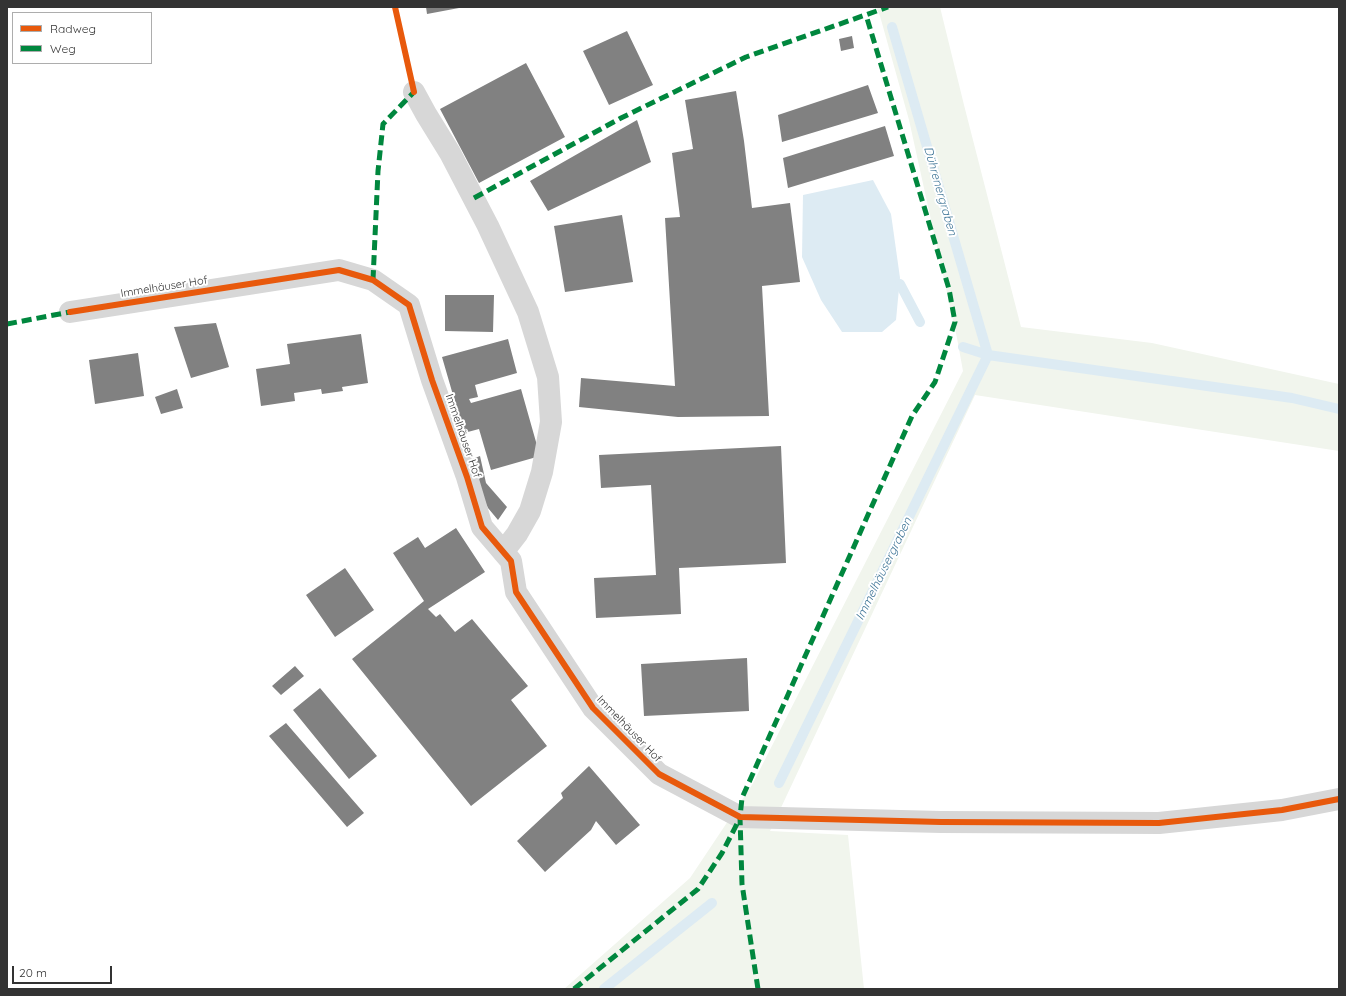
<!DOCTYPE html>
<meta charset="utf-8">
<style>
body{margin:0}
#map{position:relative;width:1346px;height:996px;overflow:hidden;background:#fff;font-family:Quicksand,sans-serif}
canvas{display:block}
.frame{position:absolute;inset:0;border:8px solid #333;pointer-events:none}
.legend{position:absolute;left:12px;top:12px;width:140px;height:52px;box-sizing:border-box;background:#fff;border:1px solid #adadad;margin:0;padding:5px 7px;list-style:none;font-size:12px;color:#333}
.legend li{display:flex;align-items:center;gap:8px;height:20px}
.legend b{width:20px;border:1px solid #adadad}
.scale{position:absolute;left:12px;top:966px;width:100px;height:18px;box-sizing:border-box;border:2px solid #333;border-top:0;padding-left:5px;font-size:12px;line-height:14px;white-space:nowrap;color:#333;-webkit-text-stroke:3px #fff;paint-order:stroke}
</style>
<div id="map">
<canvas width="1346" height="996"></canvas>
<div class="frame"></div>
<ul class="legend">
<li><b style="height:5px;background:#e8590c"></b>Radweg</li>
<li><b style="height:5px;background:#00873e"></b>Weg</li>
</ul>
<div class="scale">20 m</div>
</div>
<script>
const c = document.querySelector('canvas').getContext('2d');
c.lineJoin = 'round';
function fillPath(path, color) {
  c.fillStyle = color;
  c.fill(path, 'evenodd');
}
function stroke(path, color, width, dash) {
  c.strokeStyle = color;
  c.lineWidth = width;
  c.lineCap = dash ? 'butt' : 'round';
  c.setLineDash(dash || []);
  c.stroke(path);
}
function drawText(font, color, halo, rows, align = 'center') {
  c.font = font + ' Quicksand,sans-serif';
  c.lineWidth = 4;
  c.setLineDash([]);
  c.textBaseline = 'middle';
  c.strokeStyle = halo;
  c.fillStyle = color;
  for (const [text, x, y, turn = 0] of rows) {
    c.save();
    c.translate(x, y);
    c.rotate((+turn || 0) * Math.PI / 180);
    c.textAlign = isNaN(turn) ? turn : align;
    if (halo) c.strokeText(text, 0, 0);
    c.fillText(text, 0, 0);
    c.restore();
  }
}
fillPath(new Path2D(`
 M876,7H940L964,105L1021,327L1152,343L1339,384V451L975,395L770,831L848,835L864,989H564L690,878L752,785L963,371L957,338L909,120L880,16Z`), '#f1f5ed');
fillPath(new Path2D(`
 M873,180L891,214L900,278L896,320L882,332H842L821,300L802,257L803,195Z`), '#ddebf3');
stroke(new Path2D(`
 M892,27L988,355
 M900,284L920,322
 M963,347L988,355L1292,398L1339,409
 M779,783L988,355
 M604,989L712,903`), '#ddebf3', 10);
fillPath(new Path2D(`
 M426,7H459V8L427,14Z
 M627,31L653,85L609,105L583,51Z
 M852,36L854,48L841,51L839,39Z
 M526,63L565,137L479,183L440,109Z
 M868,85L878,113L782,142L778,115Z
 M736,91L744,141L752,208L790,203L800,282L762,286L769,416L678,417L579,407L581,378L675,386L665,218L680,217L672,153L693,149L685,100Z
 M637,120L651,162L548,211L530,181Z
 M885,126L894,156L788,188L783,158Z
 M622,215L633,282L565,292L554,226Z
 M445,295H494L493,332L445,331Z
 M216,323L229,367L191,378L174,327Z
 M361,334L368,383L342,387L343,391L322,394L321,389L294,393L295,401L261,406L256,369L290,364L287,344Z
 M508,339L517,373L475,385L478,397L469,399L471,403L521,389L540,456L491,470L479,429L464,433L442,357Z
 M138,353L144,396L95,404L89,360Z
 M177,389L183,408L161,414L155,397Z
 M781,446L786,563L679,568L681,614L596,618L594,578L656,575L651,485L601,488L599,455Z
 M480,456L486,483L507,507L498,520L488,508L477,487L470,460Z
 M456,528L485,572L428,609L436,617L440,614L455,632L472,619L528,686L511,700L547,746L471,806L352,659L424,601L393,553L418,537L425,548Z
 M345,568L374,610L335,637L306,595Z
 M747,658L749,711L644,716L641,664Z
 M295,666L304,676L281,695L272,686Z
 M320,688L377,756L349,779L293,710Z
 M286,723L364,813L347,827L269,736Z
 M589,766L640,825L616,845L596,821L591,830L545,872L517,841L563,798L561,793Z`), '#818181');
stroke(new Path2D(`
 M414,92L426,114L450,153L488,226L528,312L548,377L551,422L542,472L530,511L517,534L503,552
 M70,312L339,270L373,280L409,305L432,380L467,477L482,527L511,561L516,592L593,708L659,774L740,817L941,822L1159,823L1282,810L1339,799`), '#d7d7d7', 22);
stroke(new Path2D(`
 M474,198L621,118L746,57L888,7
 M373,280L378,171L383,124L414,92L413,89
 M7,324L70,312
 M574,989L698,889L722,853L740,818
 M758,989L742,884L740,817L742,798L912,416L935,382L955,322L949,289L866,15`), '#00873e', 5, [10, 5]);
stroke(new Path2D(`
 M395,7L414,92
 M70,312L339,270L373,280L409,305L432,380L467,477L482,527L511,561L516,592L593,708L659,774L740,817L941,822L1159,823L1282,810L1339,799`), '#e8590c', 6);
drawText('11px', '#333', '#fff', [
 ["Immelhäuser Hof",164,287,-9],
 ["Immelhäuser Hof",463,436,71],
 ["Immelhäuser Hof",629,729,46]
]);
drawText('italic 12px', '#3f7597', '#fff', [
 ["Dührenergraben",940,191,74],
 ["Immelhäusergraben",884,569,-64]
]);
</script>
